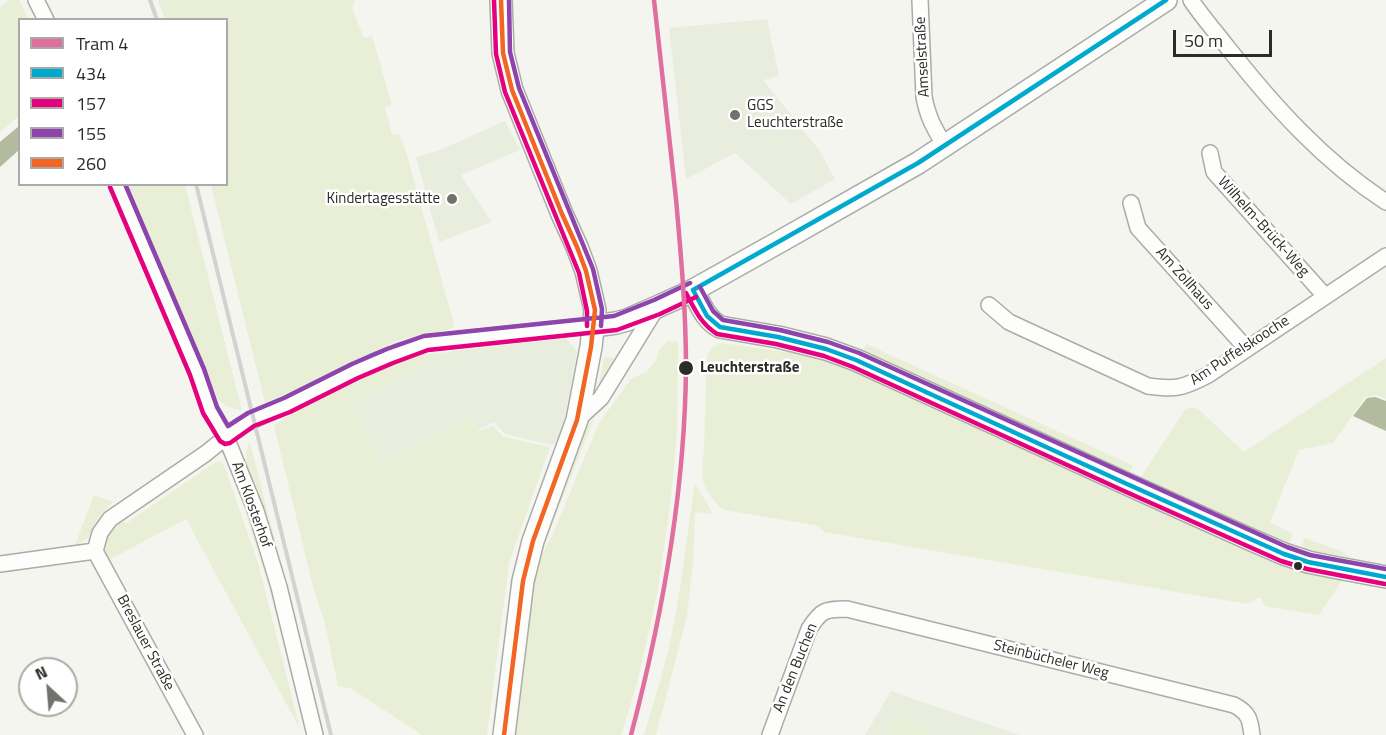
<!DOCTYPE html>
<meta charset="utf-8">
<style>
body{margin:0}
#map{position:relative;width:1386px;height:735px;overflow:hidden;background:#f3f5ee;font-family:"Titillium Web",sans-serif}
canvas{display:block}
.legend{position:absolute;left:18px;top:18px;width:210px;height:168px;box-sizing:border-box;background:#fff;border:2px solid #aaaba9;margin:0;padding:8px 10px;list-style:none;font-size:18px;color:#2b2c27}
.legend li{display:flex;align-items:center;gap:12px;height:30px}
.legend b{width:30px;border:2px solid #aaaba9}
.north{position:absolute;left:18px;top:657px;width:60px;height:60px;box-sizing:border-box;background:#fff;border:2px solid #aaaba9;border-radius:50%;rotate:334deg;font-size:16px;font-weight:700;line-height:24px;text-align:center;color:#2b2c27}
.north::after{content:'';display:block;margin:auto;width:21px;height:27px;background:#71726d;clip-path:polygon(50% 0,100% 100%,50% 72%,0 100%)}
.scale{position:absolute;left:1173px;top:30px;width:99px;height:27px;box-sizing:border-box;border:3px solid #2b2c27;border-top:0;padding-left:8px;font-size:18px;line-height:21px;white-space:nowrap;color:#2b2c27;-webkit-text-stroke:4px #fff;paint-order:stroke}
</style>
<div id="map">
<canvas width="1386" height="735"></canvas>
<ul class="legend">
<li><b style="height:8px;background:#e06e9f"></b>Tram 4</li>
<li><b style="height:8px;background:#00a9ce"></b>434</li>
<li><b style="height:8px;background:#e5007d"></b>157</li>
<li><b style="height:8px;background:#8e44ad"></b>155</li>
<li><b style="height:8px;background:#f26522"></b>260</li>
</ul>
<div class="north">N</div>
<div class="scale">50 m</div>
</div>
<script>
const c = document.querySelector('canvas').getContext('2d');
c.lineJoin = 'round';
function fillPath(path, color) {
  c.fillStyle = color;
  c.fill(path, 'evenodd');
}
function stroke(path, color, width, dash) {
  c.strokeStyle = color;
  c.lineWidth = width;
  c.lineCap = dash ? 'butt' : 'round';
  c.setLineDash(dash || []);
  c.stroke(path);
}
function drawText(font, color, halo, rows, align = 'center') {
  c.font = font + ' "Titillium Web",sans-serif';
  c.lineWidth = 5;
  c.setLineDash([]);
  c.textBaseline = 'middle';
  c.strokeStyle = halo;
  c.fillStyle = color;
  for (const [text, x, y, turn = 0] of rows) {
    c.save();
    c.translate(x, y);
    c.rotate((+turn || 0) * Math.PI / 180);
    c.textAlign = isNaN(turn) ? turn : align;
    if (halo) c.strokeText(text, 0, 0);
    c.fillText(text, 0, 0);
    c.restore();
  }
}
fillPath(new Path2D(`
 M767,19L779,76L763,80L819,150L835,179L791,204L735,153L686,179L669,28Z
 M505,121L520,150L461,175L491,222L439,242L416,157L440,150Z
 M566,338L577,352L561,437L552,445L505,434L494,422L373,484L334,410L451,351Z
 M891,691L1019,735H865Z`), '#e9edde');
fillPath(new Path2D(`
 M10,0H19L28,19L20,20L19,116L0,132V7Z
 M158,0H355L352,8L364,38L372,36L392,105L385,107L392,135L399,134L406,152L454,324L452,328L447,330L396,341L325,377L265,403L211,185L226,184V20L165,19Z
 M125,185H185L242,411L226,406L216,397L189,338Z
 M668,341L678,342L677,432L670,506L658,590L638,680L621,735H515L529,614L537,564L552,536L599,423L631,379L646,372L655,362L660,349Z
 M722,343L785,352L793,350L829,359L1145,502L1246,550L1302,571L1343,579L1319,615L1265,606L1261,598H1258L1248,604L824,532L820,528L815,525L724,510C716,505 707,493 704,484C700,473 704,458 704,446C705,416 706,386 707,356C710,348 714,345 722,343Z
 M866,344L1134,466L1126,477L862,353Z
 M451,352L454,358L451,363L446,353L350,404L381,464L470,418L476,430L479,431L493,426L504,437L550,447L509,563L487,735H422L352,689L338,686L325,624L313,587L274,425L298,410L383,368L421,355Z
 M606,357L617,358L598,390L604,358Z
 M1386,358V399L1376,395L1365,397L1333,443L1299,450L1270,522L1293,534L1287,546L1139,480L1184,411L1190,407L1198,409L1244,452Z
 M595,416L548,534L534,562L581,435Z
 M250,442L279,557L246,468L247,448Z
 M216,462H220L224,465L258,563L300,729L186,519L107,561L106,559C103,539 109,531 124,519L125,524Z
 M233,478L238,481L266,561L311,735H306L270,590L246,515Z
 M695,483L713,514L695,512L693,563L687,616L656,735H644C652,707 661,679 668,651C681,595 686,539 695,483Z
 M94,495L113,502C107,508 101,513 97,521C89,534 91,539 75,545Z
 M1304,538L1339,550L1350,557L1302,549Z
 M900,715L933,735H888Z`), '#e9efd7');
fillPath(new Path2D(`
 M19,126V150L0,167V142Z
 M1375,397L1386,401V431L1353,416L1367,398Z`), '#b3ba9d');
const street = new Path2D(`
 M36,0L46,20
 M920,0L924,97C928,118 934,128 945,146
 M1191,0C1202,17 1216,32 1228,48C1274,106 1323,161 1386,202
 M1210,153L1214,172L1325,296
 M117,184L197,372L210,410L226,437L256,511L279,587L315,735
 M1131,203L1138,228L1247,349
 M989,305L1009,322L1148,386C1176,390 1183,388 1208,375L1386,256
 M577,420L601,398L657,307
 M95,551L100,533L110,519L205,454L240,426L280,408L375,361L400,351L426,343L578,327L594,326
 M95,551L195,735
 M0,564L95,551
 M770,735L809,629C821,610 825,609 847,609L1234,705C1249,713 1250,719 1252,735`);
const secondary = new Path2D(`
 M501,0L503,53L512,90L562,214L577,247L586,271L595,310L591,347L577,420L533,541L523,581L504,735
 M693,290C701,305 705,319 720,327L778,337L826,349L856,360L1127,484L1247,538L1284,554L1308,562L1333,567L1386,577
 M594,326L616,323L627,320L657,307L690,292L781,241L918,163L1166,0`);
stroke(street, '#abaca7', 18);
stroke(secondary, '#abaca7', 24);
stroke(street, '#fdfefc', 15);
stroke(secondary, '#fdfefc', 21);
stroke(new Path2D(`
 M150,0L157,20
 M196,184L331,735`), '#d2d2d0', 4);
stroke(new Path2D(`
 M693,290L707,316L720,327L778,337L826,349L856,360L1127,484L1284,554L1308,562L1386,577
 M693,290L918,163L1166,0`), '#00a9ce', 4.5);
stroke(new Path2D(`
 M494,0L496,54L505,92L579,273L587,311V326
 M110,187L190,375L203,413L220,441L225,444L230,443L254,426L290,412L358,378L393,363L428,350L617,330L660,314L696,297
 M686,293C695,310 701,324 717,334L776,344L824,356L853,367L1124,491L1281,561L1307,569L1385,584`), '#e5007d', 4.5);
stroke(new Path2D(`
 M509,0L510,52L519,88L593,269L602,309L601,326
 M125,184L204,369L217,407L228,426L248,413L284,398L352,364L387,349L424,336L614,316L654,300L690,283
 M700,287L713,311L723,320L780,330L828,342L859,353L1287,547L1310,555L1386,569`), '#8e44ad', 4.5);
stroke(new Path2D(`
 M501,0L503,53L512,90L562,214L577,247L586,271L595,310L591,347L577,420L533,541L523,581L504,735`), '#f26522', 4.5);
stroke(new Path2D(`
 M631,735C663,614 685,492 686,367C686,311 681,255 676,199C669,133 661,66 654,0`), '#e06e9f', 4.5);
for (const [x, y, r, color] of [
 [735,115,6,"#71726d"],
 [452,199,6,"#71726d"],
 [686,368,8,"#2b2c27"],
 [1298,566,5,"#2b2c27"]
]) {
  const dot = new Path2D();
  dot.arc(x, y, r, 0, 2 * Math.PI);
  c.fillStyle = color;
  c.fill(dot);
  stroke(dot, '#fff', 2);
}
drawText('15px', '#2b2c27', '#fff', [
 ["Amselstraße",923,57,-93],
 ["Wilhelm-Brück-Weg",1263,227,48],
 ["Am Zollhaus",1184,279,48],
 ["Am Puffelskooche",1240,351,-33],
 ["Am Klosterhof",251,505,70],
 ["Breslauer Straße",145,643,62],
 ["Steinbücheler Weg",1051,660,14],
 ["An den Buchen",796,668,-68]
]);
drawText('15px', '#2b2c27', '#fff', [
 ["GGS",747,106],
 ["Leuchterstraße",747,123],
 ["Kindertagesstätte",440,199,"right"]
], 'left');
drawText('bold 15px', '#2b2c27', '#fff', [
 ["Leuchterstraße",700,368]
], 'left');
</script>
